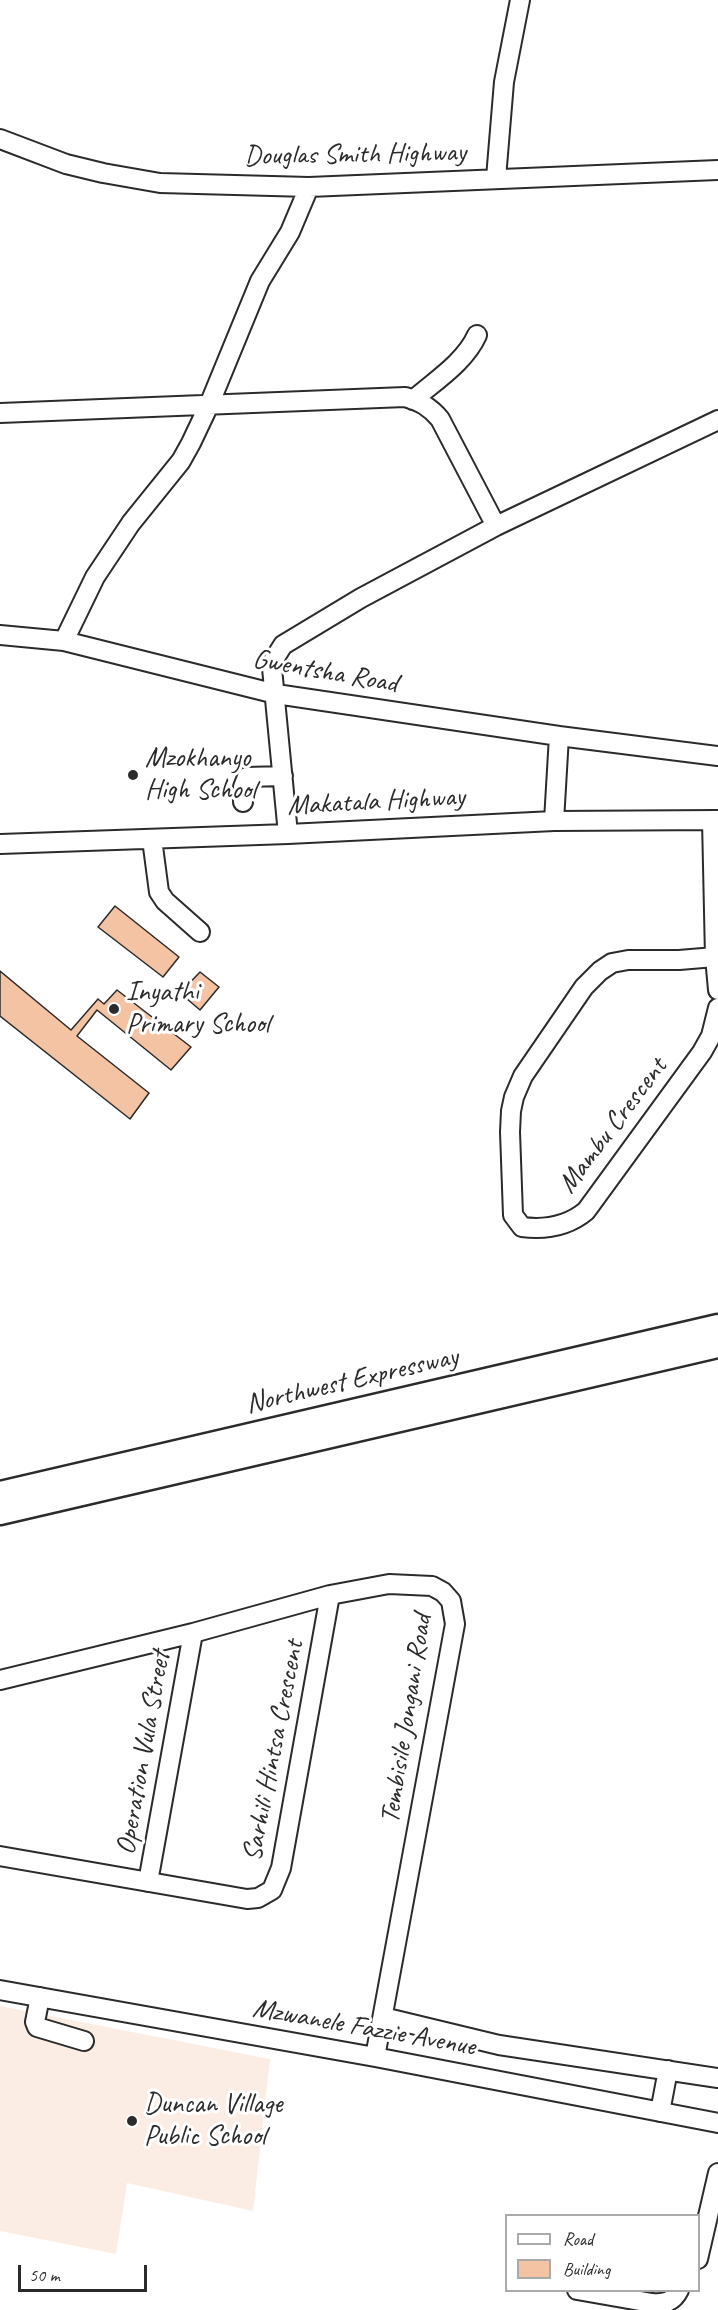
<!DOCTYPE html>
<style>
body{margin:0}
#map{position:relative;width:718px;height:2310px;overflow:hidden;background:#fff;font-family:Caveat,sans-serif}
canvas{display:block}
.legend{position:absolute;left:505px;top:2214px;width:195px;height:78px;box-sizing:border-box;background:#fff;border:2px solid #aaa;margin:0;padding:8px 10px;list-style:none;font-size:18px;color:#2b2b2b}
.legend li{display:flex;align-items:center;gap:12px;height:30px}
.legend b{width:30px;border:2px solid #aaa}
.scale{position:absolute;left:18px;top:2265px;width:129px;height:27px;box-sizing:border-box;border:3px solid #2b2b2b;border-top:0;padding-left:8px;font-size:18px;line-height:21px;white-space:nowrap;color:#2b2b2b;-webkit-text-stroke:4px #fff;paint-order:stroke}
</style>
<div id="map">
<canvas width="718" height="2310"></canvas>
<ul class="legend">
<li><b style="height:8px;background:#fff"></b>Road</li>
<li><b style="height:16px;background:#f3c3a3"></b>Building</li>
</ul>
<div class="scale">50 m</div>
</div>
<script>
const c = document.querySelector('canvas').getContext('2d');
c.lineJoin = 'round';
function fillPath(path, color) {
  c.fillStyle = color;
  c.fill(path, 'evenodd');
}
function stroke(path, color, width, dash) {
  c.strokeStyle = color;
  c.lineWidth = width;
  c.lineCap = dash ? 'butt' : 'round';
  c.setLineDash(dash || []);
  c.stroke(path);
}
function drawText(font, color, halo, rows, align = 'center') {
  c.font = font + ' Caveat,sans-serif';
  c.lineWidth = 6;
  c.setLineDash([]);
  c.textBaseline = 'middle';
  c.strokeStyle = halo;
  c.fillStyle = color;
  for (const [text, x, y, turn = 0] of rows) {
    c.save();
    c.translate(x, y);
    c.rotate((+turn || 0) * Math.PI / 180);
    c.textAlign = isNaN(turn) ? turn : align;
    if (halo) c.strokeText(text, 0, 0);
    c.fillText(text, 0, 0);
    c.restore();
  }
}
fillPath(new Path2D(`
 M0,2006L270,2059L253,2211L127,2183L116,2254L0,2231Z`), '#fbede3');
const building = new Path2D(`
 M115,906L179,957L163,977L98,927Z
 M0,971L71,1030L98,999L104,1004L117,990L191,1047L171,1070L97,1010L77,1036L149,1093L130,1119L0,1016Z
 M200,972L219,987L200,1010L180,993Z`);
fillPath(building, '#f3c3a3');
stroke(building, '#2b2b2b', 1.5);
const minor = new Path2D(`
 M0,139L66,164L103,173L160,183L309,187L718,170
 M496,178L504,82L520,0
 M413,400C435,381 465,362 477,335
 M0,413L405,397C420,401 430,407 440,419L496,526
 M0,635L64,641L276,694L559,736L554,821
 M64,641L95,577L131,523L181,461L191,443L209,405L260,281L290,232L309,187
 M559,736L718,756
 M243,802V787L247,777L283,776
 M712,820L715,957L718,990
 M288,834L272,668L273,661L283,645L361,598L496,526L718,420
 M152,839L159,892L165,901L200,932
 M0,844L288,834L554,821L718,820
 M715,957L679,960H628L612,963L600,971L584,987L523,1076L514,1097L511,1111L510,1132L513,1215L522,1227C546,1230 568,1226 586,1211L702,1052L711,1036L718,1008
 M0,1680L193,1633L330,1595L389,1584L432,1586L443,1592L451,1601L455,1624L375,2057
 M0,1856L247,1899L258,1898L272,1890L281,1868L330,1595
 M148,1882L193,1633
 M0,1990L375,2057L718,2123
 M40,1997L35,2022L37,2027L84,2041
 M383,2017L499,2045L718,2078
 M660,2112L668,2070
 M698,2259L718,2173
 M577,2290L652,2303C665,2304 673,2302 679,2290`);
const major = new Path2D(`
 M0,1493L718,1326
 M0,1513L718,1346`);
stroke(minor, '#2b2b2b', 22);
stroke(major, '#2b2b2b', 27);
stroke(minor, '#fff', 18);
stroke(major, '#fff', 22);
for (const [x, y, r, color] of [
 [133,775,6,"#2b2b2b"],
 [114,1009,6,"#2b2b2b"],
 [132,2121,6,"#2b2b2b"]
]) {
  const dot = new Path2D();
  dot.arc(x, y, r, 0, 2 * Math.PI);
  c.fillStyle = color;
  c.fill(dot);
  stroke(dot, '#fff', 2);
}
drawText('28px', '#2b2b2b', '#fff', [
 ["Douglas Smith Highway",355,155,-1],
 ["Gwentsha Road",325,672,10],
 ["Makatala Highway",376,802,-3],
 ["Mambu Crescent",613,1126,-53],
 ["Northwest Expressway",352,1381,-13],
 ["Tembisile Jongani Road",407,1719,-81],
 ["Sarhili Hintsa Crescent",274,1751,-79],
 ["Operation Vula Street",144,1753,-80],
 ["Mzwanele Fazzie Avenue",364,2028,10]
]);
drawText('28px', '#2b2b2b', '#fff', [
 ["Mzokhanyo",145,759],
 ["High School",145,791],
 ["Inyathi",126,993],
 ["Primary School",126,1025],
 ["Duncan Village",144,2105],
 ["Public School",144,2137]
], 'left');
</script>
